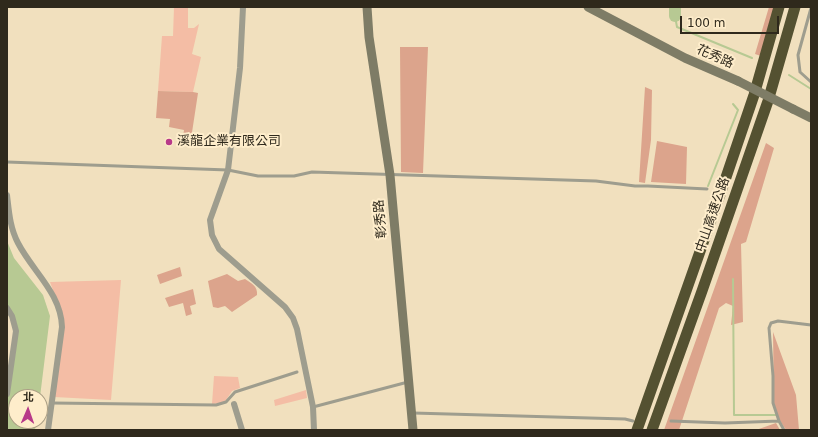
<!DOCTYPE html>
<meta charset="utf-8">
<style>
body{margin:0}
#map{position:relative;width:818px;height:437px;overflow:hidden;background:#f1e0be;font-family:"DejaVu Sans","Noto Sans TC",sans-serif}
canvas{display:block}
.frame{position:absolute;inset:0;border:8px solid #2f291c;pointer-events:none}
.north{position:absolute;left:8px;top:389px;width:40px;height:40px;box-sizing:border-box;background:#feedcb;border:1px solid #ab9f85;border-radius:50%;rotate:2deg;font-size:11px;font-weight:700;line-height:16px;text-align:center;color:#2f291c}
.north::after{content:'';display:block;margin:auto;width:14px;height:18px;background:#b83a89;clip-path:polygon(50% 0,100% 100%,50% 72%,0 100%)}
.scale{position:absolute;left:680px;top:16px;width:99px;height:18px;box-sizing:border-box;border:2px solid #2f291c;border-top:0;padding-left:5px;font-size:12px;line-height:14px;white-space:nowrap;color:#2f291c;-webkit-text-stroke:3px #feedcb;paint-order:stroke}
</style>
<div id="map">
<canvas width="818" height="437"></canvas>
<div class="frame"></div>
<div class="north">北</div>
<div class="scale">100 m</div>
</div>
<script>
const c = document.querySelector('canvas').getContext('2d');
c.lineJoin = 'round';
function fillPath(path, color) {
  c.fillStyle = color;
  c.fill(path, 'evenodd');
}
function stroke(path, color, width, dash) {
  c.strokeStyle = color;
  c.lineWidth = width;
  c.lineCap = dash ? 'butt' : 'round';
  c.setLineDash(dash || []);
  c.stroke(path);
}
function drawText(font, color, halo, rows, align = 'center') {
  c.font = font + ' "DejaVu Sans","Noto Sans TC",sans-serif';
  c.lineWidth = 4;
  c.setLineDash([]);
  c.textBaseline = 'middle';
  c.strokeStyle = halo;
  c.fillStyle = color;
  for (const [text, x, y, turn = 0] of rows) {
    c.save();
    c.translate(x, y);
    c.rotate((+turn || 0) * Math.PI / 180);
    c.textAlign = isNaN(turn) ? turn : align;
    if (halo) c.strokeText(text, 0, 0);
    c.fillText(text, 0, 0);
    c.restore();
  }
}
fillPath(new Path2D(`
 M174,7H188V28H194L199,24L192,54L201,57L193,92L158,91L162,36H173Z
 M121,280L111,400L54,397L61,312L50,282Z
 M214,376L238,377L240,388L232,391L224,403L212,404Z
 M306,390L307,398L275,406L274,400Z`), '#f4bda5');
fillPath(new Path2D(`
 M769,7H775L761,56L755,54Z
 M400,47H428L423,173L401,172Z
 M645,87L652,90L651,140L645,183L639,182Z
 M158,91L193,92L198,93L191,139L183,137L184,130L169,127L170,119L156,118Z
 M657,141L687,147L686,184L651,182Z
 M766,143L774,148L746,242L741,244L743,322L731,325L733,306L726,303L719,308L679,430H664Z
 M180,267L182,276L160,284L157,275Z
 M227,274L238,281L245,279C251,283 258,286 257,295L232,312L225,306L218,308L213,307L208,281Z
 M193,289L196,304L190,306L192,314L186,316L183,303L169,307L165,298Z
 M773,332L796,395L799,430H786L777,416L774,407Z
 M776,423L780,430H756Z`), '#dca48c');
fillPath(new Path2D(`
 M7,241L14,258L43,295L50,316L40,397H16V421H36L35,430H7V403L17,324L7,306Z`), '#b7c993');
stroke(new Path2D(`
 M675,16L677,27L752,58
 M789,75L811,89
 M708,186L738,110L733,104
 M733,279L734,415H776`), '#b7c993', 2);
stroke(new Path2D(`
 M675,16V7`), '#b7c993', 12);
stroke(new Path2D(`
 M811,8L798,55L800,72L811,82
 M7,162L228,170L258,176H294L312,172L596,181L635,186H648L707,189
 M52,403L216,405L226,402L235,392L297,372
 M313,407L408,382
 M413,413L625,419L633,421
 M671,421L725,423L779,421
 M784,430L779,421L773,403V376L769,328L771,323L778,321L811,325`), '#9e9d8e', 3);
stroke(new Path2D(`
 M243,7L240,68L228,170L210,220L212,235L219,249L285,307L293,318L297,329L313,407L314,430
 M7,195C9,212 10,228 18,243C33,272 61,293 62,327L48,430
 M7,308L12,316L16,331L7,394
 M234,404L242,430`), '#9e9d8e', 6);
stroke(new Path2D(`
 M367,7L369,37L390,175L413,430
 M588,7L685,58L738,81
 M793,109L811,118`), '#7e7c66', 9);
stroke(new Path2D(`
 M637,430L721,192L754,95L779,7
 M652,430L702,291L768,101L795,7`), '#545131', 11);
stroke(new Path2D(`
 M738,81L793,109`), '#7e7c66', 9);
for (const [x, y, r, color] of [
 [169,142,4,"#b83a89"]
]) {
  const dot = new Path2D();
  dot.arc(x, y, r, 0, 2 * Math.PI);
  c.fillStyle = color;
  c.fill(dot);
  stroke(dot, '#feedcb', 1.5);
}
drawText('13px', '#2f291c', '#feedcb', [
 ["花秀路",715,57,24],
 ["中山高速公路",713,215,-71],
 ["彰秀路",381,219,-95]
]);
drawText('13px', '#2f291c', '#feedcb', [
 ["溪龍企業有限公司",177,142]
], 'left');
</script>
